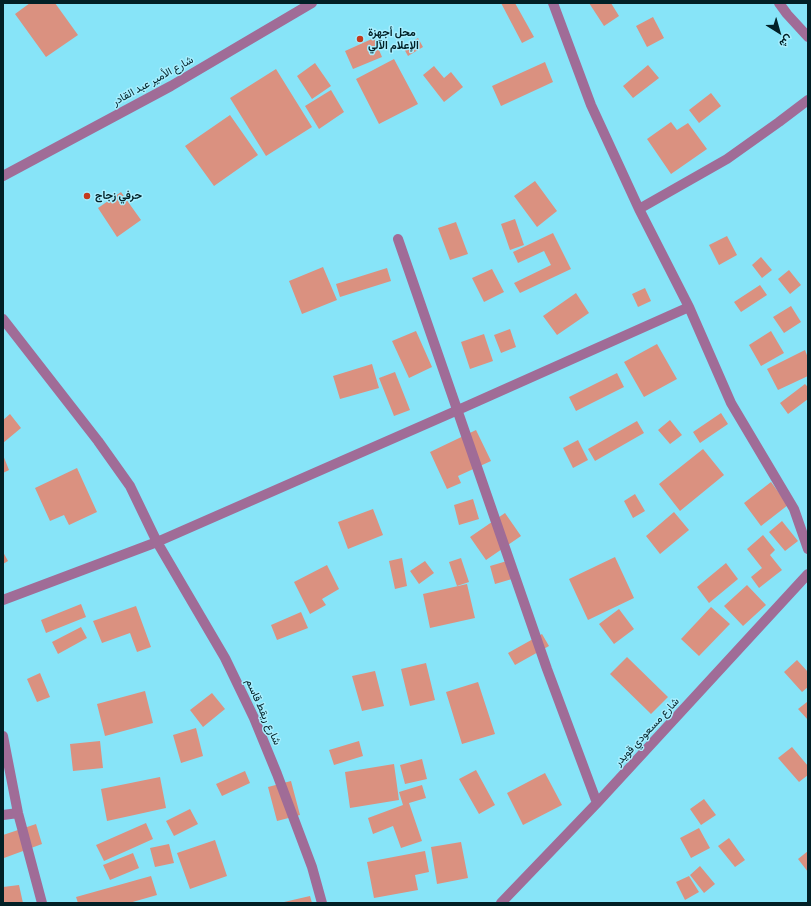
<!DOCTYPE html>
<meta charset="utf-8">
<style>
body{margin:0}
#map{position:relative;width:811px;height:906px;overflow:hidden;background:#87e4f8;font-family:Manrope,Vazirmatn,sans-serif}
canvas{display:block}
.frame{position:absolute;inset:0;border:4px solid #022026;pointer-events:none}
.north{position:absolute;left:759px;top:12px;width:40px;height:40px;-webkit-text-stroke:3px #a7eefe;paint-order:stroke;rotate:143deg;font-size:11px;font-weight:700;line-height:16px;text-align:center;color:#022026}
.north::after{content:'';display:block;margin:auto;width:14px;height:18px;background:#022026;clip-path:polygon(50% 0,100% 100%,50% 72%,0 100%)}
</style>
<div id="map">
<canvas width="811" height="906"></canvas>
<div class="frame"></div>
<div class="north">ش</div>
</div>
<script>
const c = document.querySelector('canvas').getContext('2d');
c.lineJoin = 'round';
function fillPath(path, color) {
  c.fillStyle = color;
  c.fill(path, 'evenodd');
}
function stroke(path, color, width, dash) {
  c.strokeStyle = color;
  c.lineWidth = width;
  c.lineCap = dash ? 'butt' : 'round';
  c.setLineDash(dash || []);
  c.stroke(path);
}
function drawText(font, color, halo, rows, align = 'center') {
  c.font = font + ' Manrope,Vazirmatn,sans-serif';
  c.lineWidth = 3;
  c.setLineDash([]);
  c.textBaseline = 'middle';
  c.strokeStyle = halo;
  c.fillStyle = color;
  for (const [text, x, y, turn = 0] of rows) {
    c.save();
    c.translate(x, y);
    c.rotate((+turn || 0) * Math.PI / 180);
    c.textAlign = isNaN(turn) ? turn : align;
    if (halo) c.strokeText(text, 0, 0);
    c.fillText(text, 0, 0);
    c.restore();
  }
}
fillPath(new Path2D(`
 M30,3H55L78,35L46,57L15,14Z
 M501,3H515L534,37L522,43Z
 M589,3H611L619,16L604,26Z
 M653,17L664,38L647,47L636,26Z
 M374,38L382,57L353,69L345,51Z
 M418,38L423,47L408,56L403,47Z
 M394,59L418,104L379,124L356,79Z
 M545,62L553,82L501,106L492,86Z
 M315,63L331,86L312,99L297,76Z
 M648,65L659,78L633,98L623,86Z
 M434,66L444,78L451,72L463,87L444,102L423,75Z
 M276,69L312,127L266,156L230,98Z
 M331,90L344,112L319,129L305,106Z
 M711,93L721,106L699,123L689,110Z
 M230,115L258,155L214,186L185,146Z
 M671,122L677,130L688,123L707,149L671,174L647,139Z
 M535,181L557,211L537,227L514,196Z
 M121,192L141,220L117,237L98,208Z
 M515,219L524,245L510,250L501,224Z
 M456,222L468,254L450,260L438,228Z
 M553,233L571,269L520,293L514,283L551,265L544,251L518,263L513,252Z
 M727,236L737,255L719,265L709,245Z
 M761,257L772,270L762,278L752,265Z
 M323,267L337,300L302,314L289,281Z
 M387,268L391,281L340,297L336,284Z
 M492,269L504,292L484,302L472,278Z
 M789,270L801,285L790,294L778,279Z
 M760,285L767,295L741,312L734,302Z
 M645,288L651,301L638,307L632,294Z
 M576,293L589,313L557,335L543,316Z
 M791,306L801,322L784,333L773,317Z
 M510,329L516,347L501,353L494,335Z
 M416,331L432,367L409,378L392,341Z
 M771,331L784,353L761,366L749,345Z
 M484,334L493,361L470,369L461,342Z
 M657,344L677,379L644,397L624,362Z
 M805,350L808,358V376L778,390L767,369Z
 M372,364L379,388L340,399L333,376Z
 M395,372L410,410L394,416L379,378Z
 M617,373L624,387L576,411L569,397Z
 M805,384L808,387V399L788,414L780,403Z
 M721,413L728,424L700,443L693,432Z
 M10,414L21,428L3,443V420Z
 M670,420L682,435L670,444L658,430Z
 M637,421L644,433L595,461L588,449Z
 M476,430L491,461L458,476L461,483L447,489L430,452Z
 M578,440L588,460L573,468L563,448Z
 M703,449L724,475L680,511L659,484Z
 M3,455L9,470L3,473Z
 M77,468L97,512L69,525L64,515L50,521L35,488Z
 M771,482L788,505L761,526L744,503Z
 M635,494L645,511L633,518L624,501Z
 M473,499L479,519L459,525L454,505Z
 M373,509L383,535L348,549L338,522Z
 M674,512L689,530L660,554L646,536Z
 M505,513L521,536L486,560L470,537Z
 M782,521L798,541L785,551L769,532Z
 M763,535L775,550L770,555L782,570L759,588L751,577L762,568L747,549Z
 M3,552L8,561L3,564Z
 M615,557L634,598L588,620L569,579Z
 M402,558L407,586L395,589L389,561Z
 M461,558L469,582L457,586L449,562Z
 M425,561L434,573L419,584L410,571Z
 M507,561L512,579L495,584L490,566Z
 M726,563L738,579L709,603L697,587Z
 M327,565L339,589L322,599L326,605L310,614L294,582Z
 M467,584L475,618L430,628L423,594Z
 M747,585L766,605L743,626L724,606Z
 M81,604L86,617L46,633L41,620Z
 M136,606L151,647L137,652L130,633L102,643L93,621Z
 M711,607L730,624L699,656L681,639Z
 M619,609L634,629L614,644L599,624Z
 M301,612L308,628L277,640L271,625Z
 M81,627L87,638L58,654L52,642Z
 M542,634L549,646L515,665L508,653Z
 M627,657L668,697L651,714L610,674Z
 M797,660L808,672V687L802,692L784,672Z
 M426,663L435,700L410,706L401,669Z
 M375,671L384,706L362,711L352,676Z
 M40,673L50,697L37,702L27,679Z
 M478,682L495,734L462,744L446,692Z
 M145,691L153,723L105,736L97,704Z
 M212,693L225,709L203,727L190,710Z
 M807,702L808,704V720L798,709Z
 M196,728L203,756L181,763L173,735Z
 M100,741L103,768L73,771L70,744Z
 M359,741L363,756L334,765L329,750Z
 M792,747L808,766V775L799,782L778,758Z
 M422,759L427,779L405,784L400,765Z
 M394,764L399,800L350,808L345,772Z
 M476,770L495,805L479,814L459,779Z
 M245,771L250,783L222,796L216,784Z
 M545,773L562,805L523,825L507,793Z
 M160,777L166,808L107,821L101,789Z
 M291,781L300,815L277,821L268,787Z
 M422,785L426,798L409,803L422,841L401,848L393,826L373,834L368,818L403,805L399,792Z
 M704,799L716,815L701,825L690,809Z
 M190,809L198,824L174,836L166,821Z
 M146,823L153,839L104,861L96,845Z
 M36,824L42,844L4,858L3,854V835Z
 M699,828L710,848L691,858L680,838Z
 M729,838L745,860L735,867L718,846Z
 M215,840L227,876L190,889L177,853Z
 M461,842L468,878L437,884L431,847Z
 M169,844L174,863L155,867L150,848Z
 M425,851L429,872L415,875L418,890L374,898L367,862Z
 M808,851V872L798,859Z
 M133,853L139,868L110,880L103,865Z
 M700,866L715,884L704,893L690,875Z
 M151,876L157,895L129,903H78L76,897Z
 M689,876L699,892L685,900L676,882Z
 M19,885L23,903H3V887Z
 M310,896L312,903H284V902Z`), '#da9180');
stroke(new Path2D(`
 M553,3L591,105L639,209L689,307L731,403L794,509L808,549
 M779,3L787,14L808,37
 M3,176L171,86L312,3
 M639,209L727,159L779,122L808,100
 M398,239L547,669L597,803
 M3,319L98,441L130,486L157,542L225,658L254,718L277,774L312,867L322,903
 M3,600L157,542L458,410L689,307
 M3,736L18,813L42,903
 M3,815L18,813
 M501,903L597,803L808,574`), '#a06c97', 10);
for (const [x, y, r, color] of [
 [360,39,4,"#c43a1c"],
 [87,196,4,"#c43a1c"]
]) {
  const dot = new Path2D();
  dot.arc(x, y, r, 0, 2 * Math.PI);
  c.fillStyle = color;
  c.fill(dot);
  stroke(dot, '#a7eefe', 1.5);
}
drawText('bold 11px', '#022026', '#a7eefe', [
 ["محل أجهزة",368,33],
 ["الإعلام الآلي",368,46],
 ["حرفي زجاج",95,196]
], 'left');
drawText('11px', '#022026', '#a7eefe', [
 ["شارع الأمير عبد القادر",153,81,-29],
 ["شارع ريقط قاسم",263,712,66],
 ["شارع مسعودي قويدر",647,732,-47]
]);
</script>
